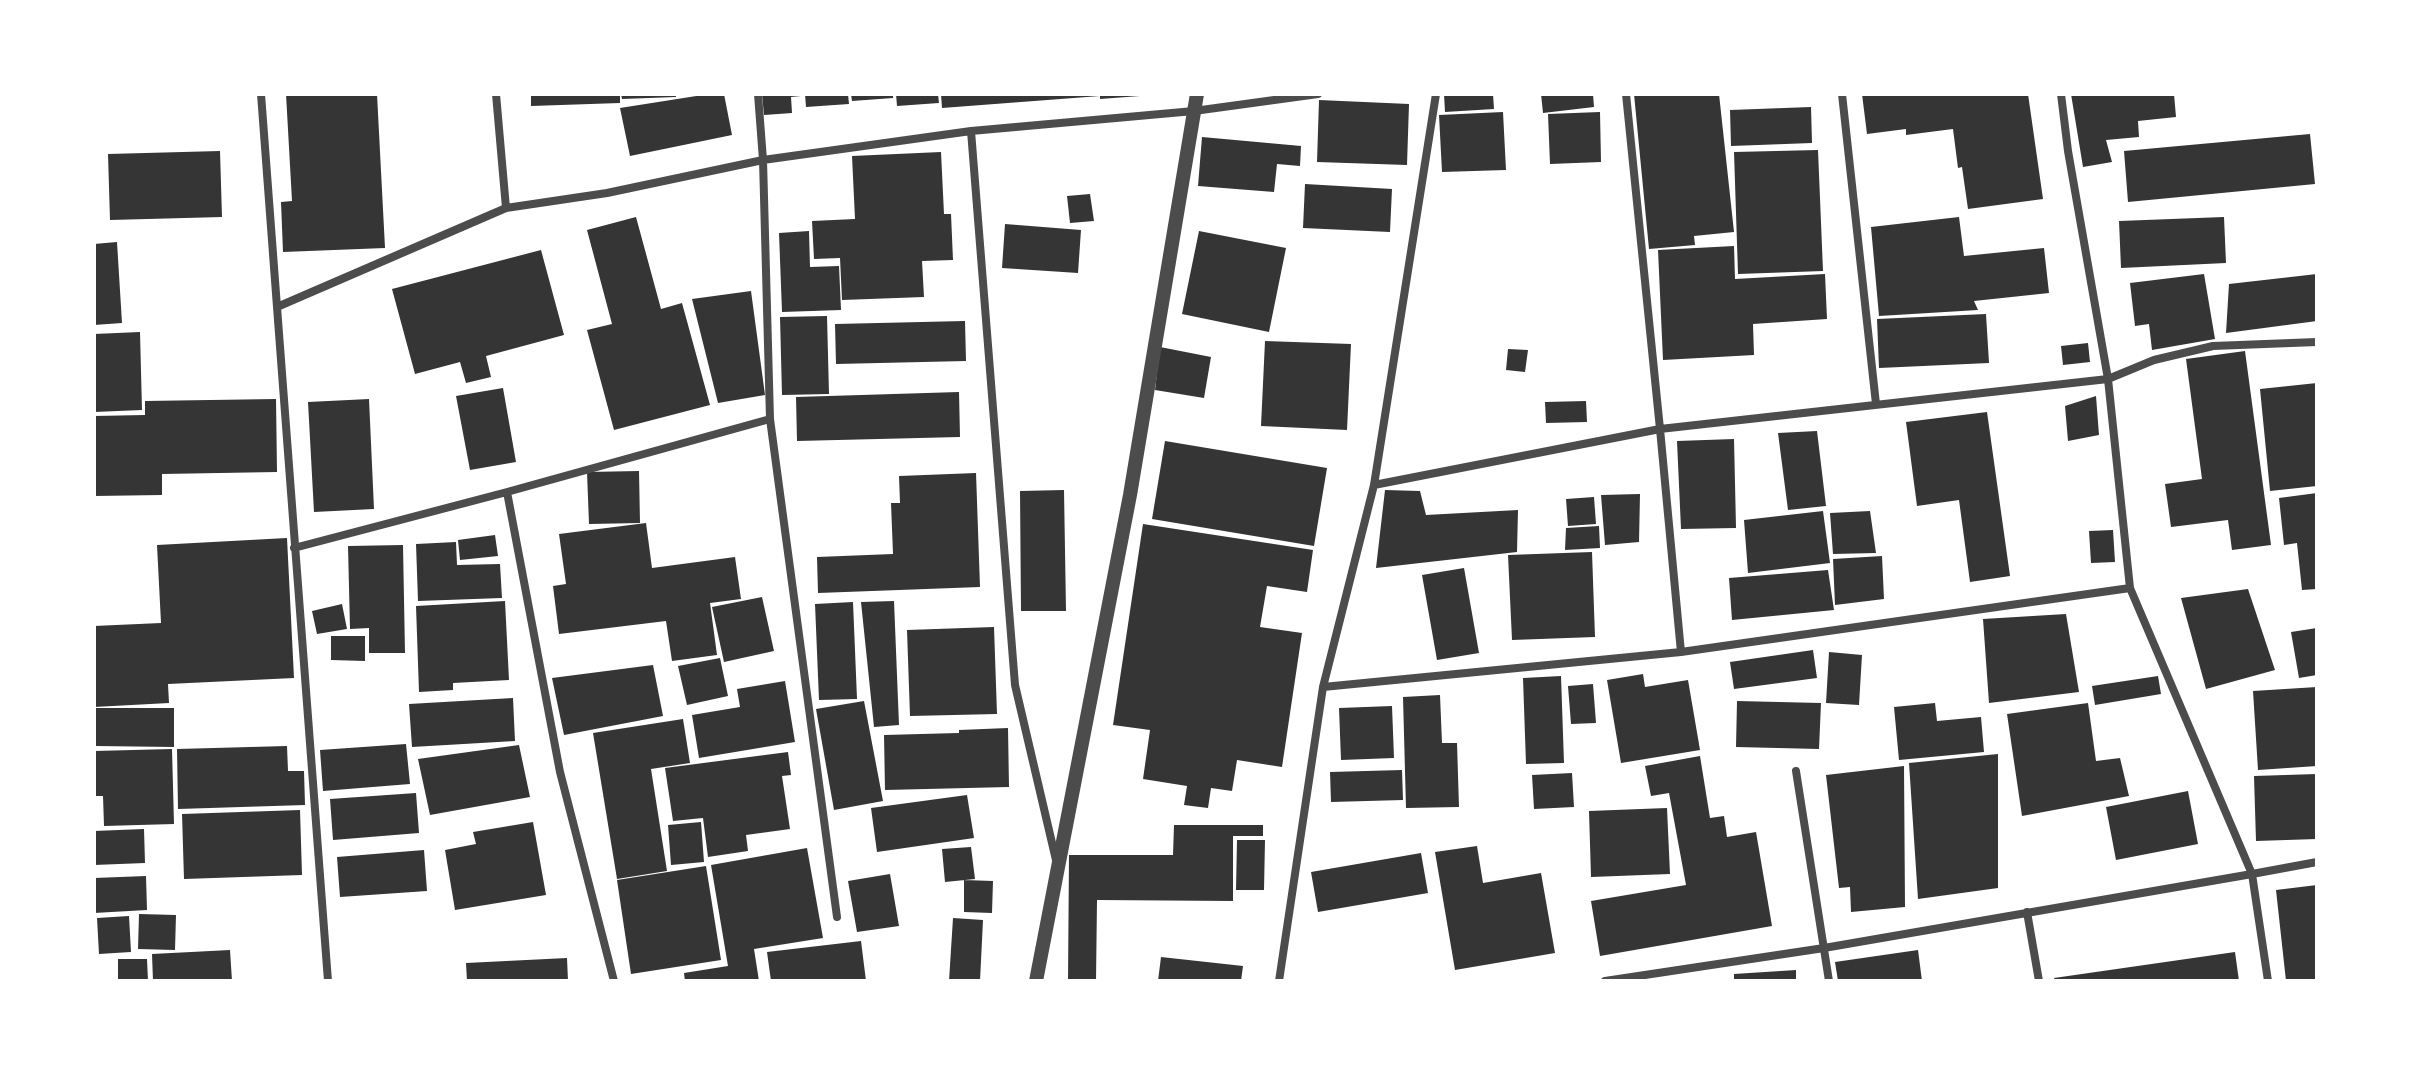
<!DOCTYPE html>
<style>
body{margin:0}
#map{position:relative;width:2411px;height:1075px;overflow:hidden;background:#fff;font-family:Lato,sans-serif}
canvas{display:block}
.frame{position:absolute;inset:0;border:96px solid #fff;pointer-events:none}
</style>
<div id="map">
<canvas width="2411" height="1075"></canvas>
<div class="frame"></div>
</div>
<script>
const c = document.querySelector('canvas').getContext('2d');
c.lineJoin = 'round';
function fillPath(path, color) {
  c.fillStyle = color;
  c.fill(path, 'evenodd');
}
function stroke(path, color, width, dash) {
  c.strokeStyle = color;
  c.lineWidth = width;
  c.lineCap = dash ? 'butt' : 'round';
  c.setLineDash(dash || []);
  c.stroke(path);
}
fillPath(new Path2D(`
 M286,94H377L385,248L283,252L281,202L292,201Z
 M531,94H620V103L531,106Z
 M621,94H676V97L622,99Z
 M709,94H724L732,135L630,156L620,108Z
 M762,94H801V96L791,97L792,113L764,115Z
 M805,94H848L849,104L806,107Z
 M851,94H893V98L852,101Z
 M896,94H938L939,103L897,106Z
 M941,94H1140V96L1100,99V96L942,108Z
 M1444,94H1493L1494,109L1445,112Z
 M1541,94H1593L1594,107L1543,113Z
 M1634,94H1719L1734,232L1694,236L1695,245L1649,249Z
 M1862,94H2028L2043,199L1968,209L1962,167L1958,168L1953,129L1906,135V129L1867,134Z
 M2071,94H2174L2176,117L2138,121L2139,137L2106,140L2112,162L2083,167Z
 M1319,100L1409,104L1407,165L1317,162Z
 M1811,107L1812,143L1731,146L1730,110Z
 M1503,112L1506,170L1442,172L1439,115Z
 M1600,112L1601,162L1550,164L1548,114Z
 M2310,134L2315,184L2128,202L2124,151Z
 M1202,137L1301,146L1300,166L1277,164L1274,192L1198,186Z
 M1818,150L1823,271L1738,274L1734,152Z
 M220,151L222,217L110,220L108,154Z
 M941,152L944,214H951L953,260L922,261L924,297L842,300L840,258L814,259L812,221L855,219L852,156Z
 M1305,184L1392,189L1390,232L1303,228Z
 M1090,194L1094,221L1070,223L1067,196Z
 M636,217L661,309L682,303L710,405L614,430L587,330L612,324L587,230Z
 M1959,217L1964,256L2044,248L2049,293L1974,301L1978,310L1879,316L1871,227Z
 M2224,217L2226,263L2121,268L2119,221Z
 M1005,224L1081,230L1078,273L1002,268Z
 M809,231L810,267L839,266L841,310L782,312L779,233Z
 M1199,231L1286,248L1269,332L1182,314Z
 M117,242L122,323L94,325V244Z
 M1734,246L1735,279L1825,274L1827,319L1753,324L1754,355L1663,360L1658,250Z
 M541,250L564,335L486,356L491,377L466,383L460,362L415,374L392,289Z
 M2204,274L2215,339L2152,350L2149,324L2135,326L2130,283Z
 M2317,274V321L2226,333L2229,284Z
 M751,291L765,395L718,403L692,299Z
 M1986,314L1989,363L1879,368L1877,319Z
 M827,316L829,394L782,395L780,317Z
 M965,321L966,361L836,364L835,324Z
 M140,332L142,410L94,412V334Z
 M1265,341L1351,344L1347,430L1261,426Z
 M2088,343L2090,362L2063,365L2061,346Z
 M1160,347L1211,357L1204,398L1155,390Z
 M1508,349L1528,350L1525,372L1506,370Z
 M2245,351L2271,545L2232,550L2228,520L2171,527L2165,484L2202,479L2186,359Z
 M2317,383V486L2270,491L2260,389Z
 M503,388L516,462L470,470L456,396Z
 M959,392L960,437L797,441L796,397Z
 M2096,396L2099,435L2068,441L2065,406Z
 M276,399L277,472L162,474V495L94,496V416L145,415V401Z
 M369,399L374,509L314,512L308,402Z
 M1586,401L1587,422L1546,423L1545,402Z
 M1987,412L2010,576L1970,582L1959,500L1917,506L1906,422Z
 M1817,431L1826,506L1788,510L1778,433Z
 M1734,439L1736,528L1681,529L1677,441Z
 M1165,441L1327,468L1314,546L1152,519Z
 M639,471L640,523L589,524L587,472Z
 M976,473L980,587L818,593L817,557L893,554L891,503H900L899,476Z
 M1064,490L1066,611H1021L1020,491Z
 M1385,490L1420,491L1426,515L1518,510L1517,552L1376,568Z
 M2317,493V589L2302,590L2297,543L2284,545L2279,498Z
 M1640,494L1639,542L1605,545L1601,495Z
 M1594,497L1596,524L1568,526L1566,499Z
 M1823,511L1830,563L1748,573L1744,520Z
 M1870,511L1876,553L1833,554L1830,513Z
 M646,523L652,568L735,557L741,599L710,603L717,655L672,661L666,621L559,634L553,586L566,584L559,534Z
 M1143,524L1313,550L1307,592L1267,586L1260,627L1302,633L1282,767L1237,760L1232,791L1211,788L1208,808L1184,805L1187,786L1143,779L1150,730L1113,725Z
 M1599,526L1600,548L1565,550L1566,528Z
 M2113,530L2115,562L2091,563L2089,531Z
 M495,535L498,556L460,560L458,540Z
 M287,538L294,678L168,684L169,703L94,707V626L161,623L157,545Z
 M456,542L457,565L500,564L502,598L418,601L416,544Z
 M403,545L405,653H369V628L350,629L348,546Z
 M1592,552L1595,637L1512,640L1508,555Z
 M1882,556L1884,599L1835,605L1833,559Z
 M1464,568L1479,653L1437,660L1422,575Z
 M1828,570L1834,610L1732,620L1729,578Z
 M2248,589L2275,670L2206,689L2181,598Z
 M762,597L774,651L724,662L712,607Z
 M505,601L509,680L453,683V690L419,692L416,606Z
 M894,601L899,725L874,727L861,602Z
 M853,602L857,699L819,700L815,604Z
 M342,604L347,629L317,634L312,611Z
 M2066,614L2079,692L1989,703L1983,619Z
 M994,627L997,714L910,716L907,630Z
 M2317,628V675L2299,678L2291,632Z
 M331,636H365V661L331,660Z
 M1813,650L1817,678L1734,689L1730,662Z
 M1829,652L1862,655L1859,705L1826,703Z
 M720,658L728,696L687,705L678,666Z
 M653,665L663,716L564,735L552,678Z
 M1643,674L1645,687L1688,680L1700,750L1621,763L1607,680Z
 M1561,676L1564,763L1526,764L1523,678Z
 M2158,676L2161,694L2095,705L2092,686Z
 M785,681L795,742L699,758L692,715L740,707L737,689Z
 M1593,684L1596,723L1571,724L1568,686Z
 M2317,687V766L2258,770L2253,691Z
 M1440,695L1442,743H1457L1459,807L1406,808L1403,697Z
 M513,698L515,741L412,747L409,704Z
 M864,701L883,801L834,810L816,709Z
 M1737,701L1821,703L1819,749L1736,747Z
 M1935,703L1937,721L1981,717L1984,752L1899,760L1894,707Z
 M2088,703L2096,761L2120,758L2129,796L2022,816L2007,714Z
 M1392,706L1394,758L1341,760L1339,708Z
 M96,708H174V747L96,746Z
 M683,719L690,763L651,769L667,871L617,879L593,733Z
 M1008,728L1009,787L885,790L884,735L959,733V730Z
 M406,744L410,784L323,791L320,750Z
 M519,745L530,797L430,815L418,759Z
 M287,746L288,771H304L305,805L178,809L177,749Z
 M172,749L174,824L104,826L103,796H94V751Z
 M788,752L791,775L782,776L790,829L746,835L748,851L708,857L703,818L673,821L665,768Z
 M1998,754V888L1918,899L1909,763Z
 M1700,756L1710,818L1724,816L1727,837L1756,832L1772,926L1600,956L1591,901L1686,885L1669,793L1651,796L1645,766Z
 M1904,766L1905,907L1851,912L1850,887L1839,888L1826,775Z
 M1402,770L1403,800L1331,802L1330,772Z
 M1572,773L1574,807L1534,809L1532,775Z
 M2317,774V839L2256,841L2254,776Z
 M2188,791L2198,844L2116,860L2106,807Z
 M416,793L419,833L333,840L330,799Z
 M967,795L974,838L877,852L871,808Z
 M1667,808L1670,874L1591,877L1589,811Z
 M300,810L302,875L184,879L182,814Z
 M533,822L546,895L455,910L445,850L476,844L473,832Z
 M701,822L704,862L671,865L668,825Z
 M1174,825H1263V836H1233V901L1097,900L1096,981H1068L1069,855H1173Z
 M144,829L145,863L94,865V831Z
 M1237,840H1265L1264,890H1236Z
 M1477,846L1483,883L1541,873L1555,953L1455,970L1435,852Z
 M971,847L975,879L945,882L942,849Z
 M807,848L823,938L754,949L759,981H685L684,973L728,966L711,865Z
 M424,850L427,891L340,897L337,857Z
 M1421,853L1428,893L1318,912L1311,872Z
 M706,866L721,960L631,974L617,880Z
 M890,874L899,926L857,932L848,881Z
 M146,876L147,910L94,913V878Z
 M964,880L993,881L992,913L964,912Z
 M2317,885V981H2286L2276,890Z
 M139,914L176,915L175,950L138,949Z
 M129,916L131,952L99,954L97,918Z
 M953,918L983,920L980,981H949Z
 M861,941L866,981H771L767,952Z
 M230,950L232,981H153L152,954Z
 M1918,950L1922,981H1838L1835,962Z
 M2235,952L2239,981H2055L2054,978Z
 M1161,957L1243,966L1241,981H1158Z
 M567,958L568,981H467L466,963Z
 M118,959H147L148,981H118Z
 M1796,970V981H1734V974Z`), '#353535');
stroke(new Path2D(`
 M261,94L277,307L506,208L607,193L763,160L971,131L1194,111L1318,94
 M496,94L506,208
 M1626,94L1660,429L1681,652
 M1842,94L1876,404
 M971,131L1015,685L1056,860
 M277,307L328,981
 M770,419L837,917
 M1374,485L1660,429L2108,379L2154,360L2213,346L2317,342
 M294,548L507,492
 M1323,687L1681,652L2130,588L2108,379L2068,151L2061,94
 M1796,771L1829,981
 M2027,912L2039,981
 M614,981L560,772L507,492L770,419L763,160L758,94
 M1279,981L1323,687L1374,485L1436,94
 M1605,981L1824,948L2252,874L2130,588
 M2268,981L2252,874L2317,862`), '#4c4c4c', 8);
stroke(new Path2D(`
 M1036,981L1130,495L1197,94`), '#4c4c4c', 14);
</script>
